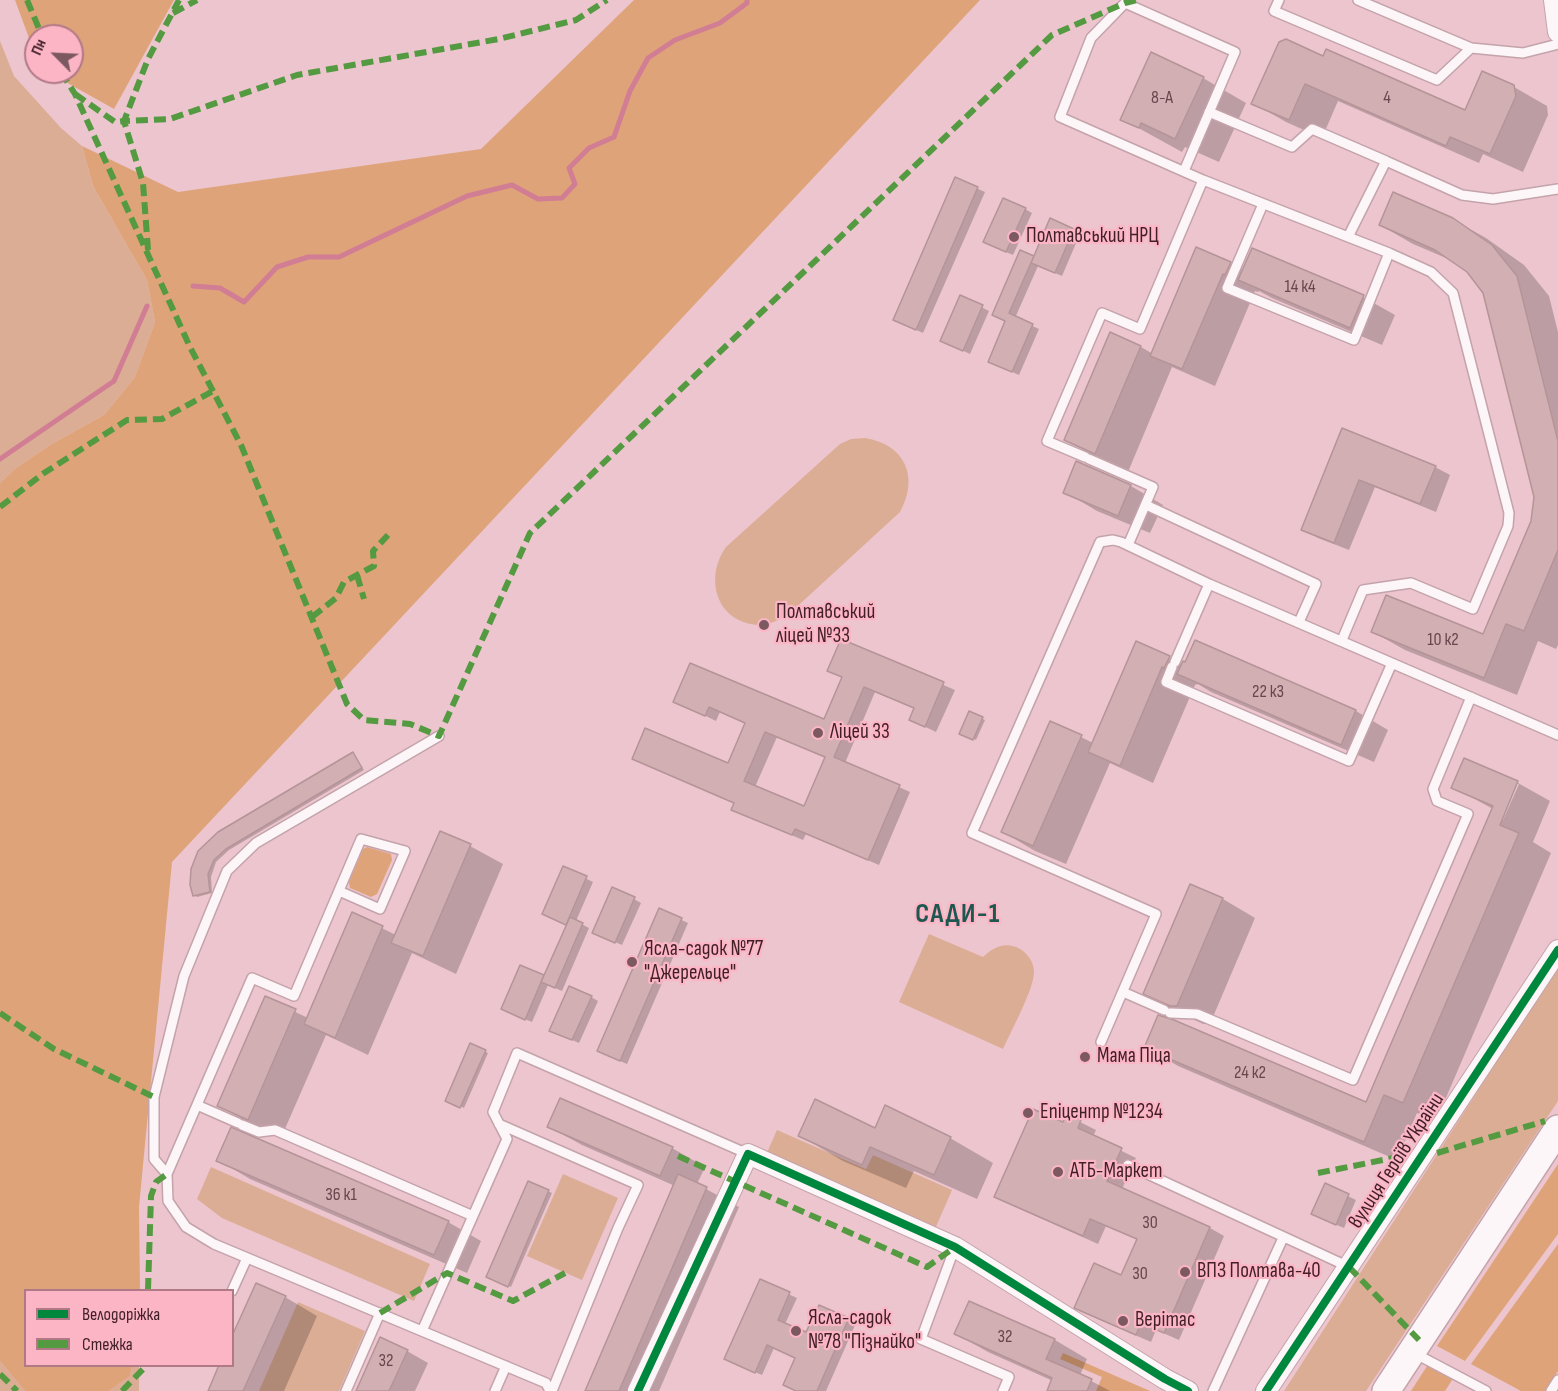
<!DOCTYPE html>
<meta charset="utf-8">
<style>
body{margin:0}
#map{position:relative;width:1558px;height:1391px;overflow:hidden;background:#ecc5ce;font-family:"Sofia Sans Condensed",sans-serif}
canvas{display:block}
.legend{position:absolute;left:24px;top:1289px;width:210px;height:78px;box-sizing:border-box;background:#fcb5c5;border:2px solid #b17986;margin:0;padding:8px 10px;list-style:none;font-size:18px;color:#401f27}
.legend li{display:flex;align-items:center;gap:12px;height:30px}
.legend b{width:30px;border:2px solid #b17986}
.north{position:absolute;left:24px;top:24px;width:60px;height:60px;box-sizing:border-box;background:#fcb5c5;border:2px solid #b17986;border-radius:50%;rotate:294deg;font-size:16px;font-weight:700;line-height:24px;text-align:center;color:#401f27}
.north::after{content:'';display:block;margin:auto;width:21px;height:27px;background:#7c5961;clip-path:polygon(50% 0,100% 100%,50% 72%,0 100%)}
</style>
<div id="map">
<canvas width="1558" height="1391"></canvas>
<ul class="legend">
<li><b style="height:8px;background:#00873e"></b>Велодоріжка</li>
<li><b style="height:8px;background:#539a41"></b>Стежка</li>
</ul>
<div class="north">Пн</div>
</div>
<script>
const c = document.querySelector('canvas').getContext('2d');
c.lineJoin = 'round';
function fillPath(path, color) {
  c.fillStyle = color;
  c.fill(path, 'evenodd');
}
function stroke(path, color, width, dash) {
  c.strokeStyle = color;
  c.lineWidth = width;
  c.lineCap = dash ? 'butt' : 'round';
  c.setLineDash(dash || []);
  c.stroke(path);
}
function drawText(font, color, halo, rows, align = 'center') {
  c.font = font + ' "Sofia Sans Condensed",sans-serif';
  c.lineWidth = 4.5;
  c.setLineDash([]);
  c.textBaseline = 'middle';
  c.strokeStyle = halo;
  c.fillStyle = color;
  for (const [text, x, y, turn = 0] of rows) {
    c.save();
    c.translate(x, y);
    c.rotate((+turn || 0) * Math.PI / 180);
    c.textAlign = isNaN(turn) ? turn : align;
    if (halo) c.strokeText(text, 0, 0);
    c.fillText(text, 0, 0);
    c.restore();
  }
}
fillPath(new Path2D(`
 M0,41L14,76L61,128L82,146L93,186L147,280L155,322L135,377L104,415L50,445L16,468L0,483Z
 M865,438C904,444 920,476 900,512L789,614C779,620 770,625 758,625C716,622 704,578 726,547L840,444L851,439Z
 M929,934L983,957C993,948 1002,942 1016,947C1026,951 1034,961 1034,972C1034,989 1011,1031 1003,1049L899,1002Z
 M1558,967V1101L1366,1391H1284Z
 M777,1130L866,1169L873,1155L952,1190L935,1229L766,1155Z
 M211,1167L430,1264L414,1301L222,1218L197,1199Z
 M563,1174L618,1198L582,1280L527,1256Z
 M298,1302L365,1331L339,1391H259Z
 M0,1361L25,1391H0Z
 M132,1366H139V1391H109L130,1376Z`), '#dcad95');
fillPath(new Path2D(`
 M15,0H174L114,109L48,72H72V36H36V57Z
 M634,0H980L172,862L139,1207L140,1290H26V1366H132L130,1376L109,1391H25L0,1361V483L16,468L50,445L104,415L135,377L155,322L147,280L93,186L82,146L178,192L481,149Z
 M367,847L391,854L392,860L377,894L371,897L350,888L349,882L363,849Z
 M1558,1164V1234L1465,1361L1437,1346Z
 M1558,1244V1371L1545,1391H1521L1471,1364Z
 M1063,1353L1150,1391H1096L1102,1377L1060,1359Z
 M1429,1363L1454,1377L1445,1391H1411Z`), '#dfa37a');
fillPath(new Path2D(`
 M1324,58L1466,112L1514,87L1547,106L1548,115L1523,172L1483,154L1479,163L1338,101L1322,138L1286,122L1253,103Z
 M1203,78L1246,103L1219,162L1185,147L1182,152L1122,119Z
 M956,179L985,192L923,333L901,323Z
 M1025,209L1032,213L1013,255L992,246Z
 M1452,219L1486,238L1524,265L1549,296L1558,332V645L1556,649L1538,641L1517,695L1405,650L1373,632L1484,636L1532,521L1536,497L1485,292L1468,271L1453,261L1413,244L1380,225Z
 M1051,220L1080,234L1062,276L1038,266L1015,318L1039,329L1019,375L996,365L1021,252L1035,258Z
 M1230,263L1244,271L1363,297L1395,315L1382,345L1272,298L1259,291L1258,292L1255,291L1215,386L1172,367L1128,472L1098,458L1066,440L1141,347L1153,354Z
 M961,297L989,311L970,354L949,344Z
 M1343,430L1435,467L1450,475L1436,512L1375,487L1349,550L1318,538L1303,529Z
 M1077,463L1131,486L1163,505L1150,533L1097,511L1065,492Z
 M842,641L955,690L936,732L911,720L915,709L875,692L845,763L910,792L879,865L806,834L803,840L744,815L735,803L634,759L728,765L746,724L720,712L716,721L675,701L825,720L843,678L829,670ZM777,737L826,758L805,808L755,787Z
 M1195,642L1356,711L1388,730L1374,762L1211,692L1198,684L1195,685L1153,783L1110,763L1066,864L1035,851L1003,832L1081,737L1093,743L1137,643L1183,665L1186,664Z
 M970,713L985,720L976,740L961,733Z
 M353,754L364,770L229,850L216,862L211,877L212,893L197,897L194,895L192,869Z
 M1464,760L1518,783L1550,801L1533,842L1551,853L1436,1121L1417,1113L1397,1160L1178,1066L1146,1047L1366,1104L1493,809L1453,787ZM1515,784H1519L1503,820L1501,819Z
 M441,833L470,846L503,864L456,974L412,953L368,1055L326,1035L281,1138L251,1124L219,1106L266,998L308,1018L353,914L396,935Z
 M564,868L593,882L576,921L589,928L562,991L548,985L532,1022L510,1013L521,967L545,977L568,925L551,918Z
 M1191,886L1223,899L1255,918L1210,1024H1203L1177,1012L1145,993Z
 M634,899L641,903L622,945L601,936Z
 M660,910L688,923L627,1064L606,1055Z
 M591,997L598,1001L579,1043L558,1034Z
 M471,1045L488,1053L464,1108L447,1100Z
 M1068,1116L1096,1130L1093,1137L1136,1158L1122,1189L1210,1228L1224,1236L1179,1340L1156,1330L1151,1342L1091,1316L1076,1307L1122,1277L1138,1240L1106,1226L1098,1244L1011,1205L996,1197L1064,1124Z
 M549,1127L672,1148L705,1167L697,1184L739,1207L659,1391H587L675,1186L582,1145Z
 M876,1130L950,1138L993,1163L977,1199L914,1171L906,1188L843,1161L800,1136Z
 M218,1160L448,1222L481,1241L467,1273L250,1179Z
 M529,1183L552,1193L511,1287L490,1278Z
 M1325,1185L1356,1200L1344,1228L1320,1218Z
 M760,1281L797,1298L785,1324L807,1334L819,1307L856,1323L826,1391H797L796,1358L774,1348L762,1375L733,1363Z
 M285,1297L317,1316L284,1391H218L232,1366Z
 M970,1303L1055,1340L1087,1359L1080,1375L1110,1391H1048L1053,1381L988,1352L956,1334Z
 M407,1351L428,1363L415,1391H358Z`), '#0003');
stroke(new Path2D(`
 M193,286L220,288L244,302L277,267L308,257H339L467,196L512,185L538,199L562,198L575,184L569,168L589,148L614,137L630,91L648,58L675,40L720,23L747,3V0
 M0,459L114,381L147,306`), '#d17d94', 5);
const building = new Path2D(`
 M1286,39L1323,56L1326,49L1465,110L1482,71L1514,85L1516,96L1490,154L1450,137L1446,146L1305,84L1289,120L1251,104L1279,42Z
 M1151,52L1204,77L1175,139L1141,123L1139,128L1120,120Z
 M955,177L978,187L916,330L893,320Z
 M1393,192L1453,218L1492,245L1517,276L1558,441V550L1524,631L1506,624L1484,678L1371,632L1386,595L1483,634L1531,521L1534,497L1483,293L1467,272L1435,250L1379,225Z
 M1003,198L1026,208L1006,252L983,242Z
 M1050,218L1074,229L1055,273L1031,263Z
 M1196,247L1231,262L1225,275L1223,274L1182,369L1150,356Z
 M1252,248L1364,295L1350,328L1238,280Z
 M1020,250L1034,256L1009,313L1033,324L1012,372L988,362L1005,321L992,315Z
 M960,295L983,305L963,351L940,341Z
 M1110,332L1141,346L1095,454L1064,440Z
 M1342,428L1436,466L1420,504L1359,480L1334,543L1301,530Z
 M1076,461L1131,485L1118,516L1063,493Z
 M841,639L944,682L925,727L909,720L914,708L864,687L834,757L900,785L868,860L795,829L792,835L731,810L734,803L632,759L645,728L728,763L745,723L709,707L705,716L673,702L690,663L824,719L842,677L827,671ZM765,732L825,757L804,806L744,781Z
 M1195,640L1356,710L1341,745L1177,674L1183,661L1185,662Z
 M1136,641L1170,656L1164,668L1162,667L1120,766L1088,752Z
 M969,711L983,717L973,740L959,734Z
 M1050,721L1082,735L1033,846L1001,832Z
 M353,752L362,768L226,849L214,860L208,874L210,892L193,896L190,885L191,869L198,851L218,832Z
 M1464,758L1518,781L1500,825L1519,833L1403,1103L1384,1095L1364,1142L1144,1048L1158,1015L1174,1020L1366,1102L1493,806L1451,788Z
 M440,831L471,844L423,956L391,943Z
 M563,866L587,876L566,925L542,914Z
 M1190,884L1223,898L1177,1006H1170L1143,994Z
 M612,887L635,897L615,943L592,933Z
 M659,908L682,918L620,1061L597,1051Z
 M352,912L383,926L335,1038L304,1024Z
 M570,917L583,923L555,988L541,982Z
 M520,965L544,975L525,1020L501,1009Z
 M569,986L592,996L572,1040L549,1031Z
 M265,996L296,1009L248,1120L217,1106Z
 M470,1043L486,1050L460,1108L445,1101Z
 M560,1098L673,1147L660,1176L547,1127Z
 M815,1099L875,1128L885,1105L951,1137L934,1175L870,1147L862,1165L798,1136Z
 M1033,1109L1063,1122L1067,1114L1081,1120L1078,1128L1122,1148L1107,1181L1210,1227L1164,1333L1141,1323L1136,1335L1074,1308L1094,1263L1121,1275L1137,1239L1090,1219L1083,1236L994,1197Z
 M231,1127L449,1221L434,1255L216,1161Z
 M678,1174L707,1187L619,1391H585Z
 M528,1181L549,1190L508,1287L486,1277Z
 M1325,1183L1349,1194L1336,1225L1311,1214Z
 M760,1279L790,1292L778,1320L806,1332L819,1305L849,1318L817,1391H796L783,1385L795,1358L767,1345L755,1373L724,1359Z
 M256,1283L286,1296L243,1391H208L219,1365H232V1336Z
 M969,1301L1055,1339L1046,1359L1092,1379L1087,1391H1047L1052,1378L954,1334Z
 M380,1337L408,1350L389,1391H356Z`);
fillPath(building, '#d2afb3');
stroke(building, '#b49497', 1.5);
const lane = new Path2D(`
 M1279,0L1274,11L1437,80L1471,48
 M1358,0L1471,48L1523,53L1558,44
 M1209,112L1292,147L1312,129L1386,161
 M1184,171L1235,52L1125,3L1091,38L1060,117L1203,180L1389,253L1431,272L1453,293L1509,513L1508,526L1473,609L1411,583L1363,590L1342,640
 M1263,204L1227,288L1354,340L1389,253
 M1348,237L1386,161L1462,195L1493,199L1558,189
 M1085,457L1047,441L1102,313L1140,329L1203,180
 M1089,459L1153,487L1128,545
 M1146,505L1316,584L1299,622
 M1175,662L1209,584
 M1172,667L1166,682L1349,761L1392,663
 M339,891L380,909L405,851L361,839L294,996L252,978L167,1174L168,1201L186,1227L214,1244L546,1383L550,1391
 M1123,992L1164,1010
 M1170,1013L1197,1014L1353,1080L1468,814L1437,801L1433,789L1471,697
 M1101,1042L1156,914L972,833L1100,542L1113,540L1121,542L1209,584L1558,735
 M197,1105L238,1123
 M499,1124L638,1185L618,1228L552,1391
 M242,1125L259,1132L275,1130L473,1216
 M1128,1165L1349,1267
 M167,1174L154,1159V1097L184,976L227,871L256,843L439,736
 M955,1247L921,1339L1009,1377L1003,1391
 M232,1291L247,1258
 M422,1331L507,1139L493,1112L517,1053L748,1154
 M1414,1353L1486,1391
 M346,1391L380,1313
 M495,1391L506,1366
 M1213,1391L1283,1238
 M1551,1391L1558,1380`);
const street = new Path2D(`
 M1554,0L1558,32
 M638,1391L748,1154L955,1247L1165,1379L1188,1391
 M1266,1391L1558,950`);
const secondary = new Path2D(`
 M1386,1391L1558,1129`);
stroke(lane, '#c4a3ab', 12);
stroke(street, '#c4a3ab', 22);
stroke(secondary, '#c4a3ab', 30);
stroke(lane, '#fcf6f8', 9);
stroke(street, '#fcf6f8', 20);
stroke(secondary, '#fcf6f8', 27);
stroke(new Path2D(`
 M27,0L42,36
 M173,13L197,0
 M61,72L75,94L190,347L241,445L347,704L364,720L410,724L439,736L530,533L1052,35L1125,3L1137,0
 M75,94L115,122L124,121L148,59L179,0
 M148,250L143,183L124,121L170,119L297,75L499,39L576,20L607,0
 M0,507L44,473L127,420L162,419L213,391
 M357,575L364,599
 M312,617L336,598L344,582L374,566L373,551L388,535
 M0,1013L54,1049L154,1097
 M1437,1153L1545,1121
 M678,1156L927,1267L955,1247
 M1318,1173L1403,1156
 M1349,1267L1419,1340
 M148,1290L151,1196L156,1182L167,1174
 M380,1313L447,1273L513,1301L565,1273
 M0,1374L17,1391
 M122,1391L146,1366`), '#539a41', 6, [12, 6]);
stroke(new Path2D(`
 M638,1391L748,1154L955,1247L1165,1379L1188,1391
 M1266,1391L1558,950`), '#00873e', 8);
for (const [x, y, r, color] of [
 [1014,237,6,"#7c5961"],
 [764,625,6,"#7c5961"],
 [818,733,6,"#7c5961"],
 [632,962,6,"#7c5961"],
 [1085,1057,6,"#7c5961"],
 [1028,1113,6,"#7c5961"],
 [1058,1172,6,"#7c5961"],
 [1185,1272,6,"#7c5961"],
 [1123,1321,6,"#7c5961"],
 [796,1331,6,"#7c5961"]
]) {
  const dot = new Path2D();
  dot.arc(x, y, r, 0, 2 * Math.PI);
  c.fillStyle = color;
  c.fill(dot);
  stroke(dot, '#fcb5c5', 2);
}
drawText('18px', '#68464d', null, [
 ["8-А",1162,98],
 ["4",1387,98],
 ["14 к4",1300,287],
 ["10 к2",1443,640],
 ["22 к3",1268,692],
 ["24 к2",1250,1073],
 ["36 к1",341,1195],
 ["30",1150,1223],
 ["30",1140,1274],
 ["32",1005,1337],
 ["32",386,1361]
]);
drawText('21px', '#401f27', '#fcb5c5', [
 ["Полтавський НРЦ",1026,237],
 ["Полтавський",776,613],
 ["ліцей №33",776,637],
 ["Ліцей 33",830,733],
 ["Ясла-садок №77",644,950],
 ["\"Джерельце\"",644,974],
 ["Мама Піца",1097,1057],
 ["Епіцентр №1234",1040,1113],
 ["АТБ-Маркет",1070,1172],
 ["ВПЗ Полтава-40",1197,1272],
 ["Ясла-садок",808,1319],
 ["№78 \"Пізнайко\"",808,1343],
 ["Верітас",1135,1321]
], 'left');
drawText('21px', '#401f27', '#fcb5c5', [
 ["вулиця Героїв України",1397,1161,-57]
]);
c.letterSpacing = '1.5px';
drawText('bold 27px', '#1d5750', '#fcb5c5', [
 ["САДИ-1",958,915]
]);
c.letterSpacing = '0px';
</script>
